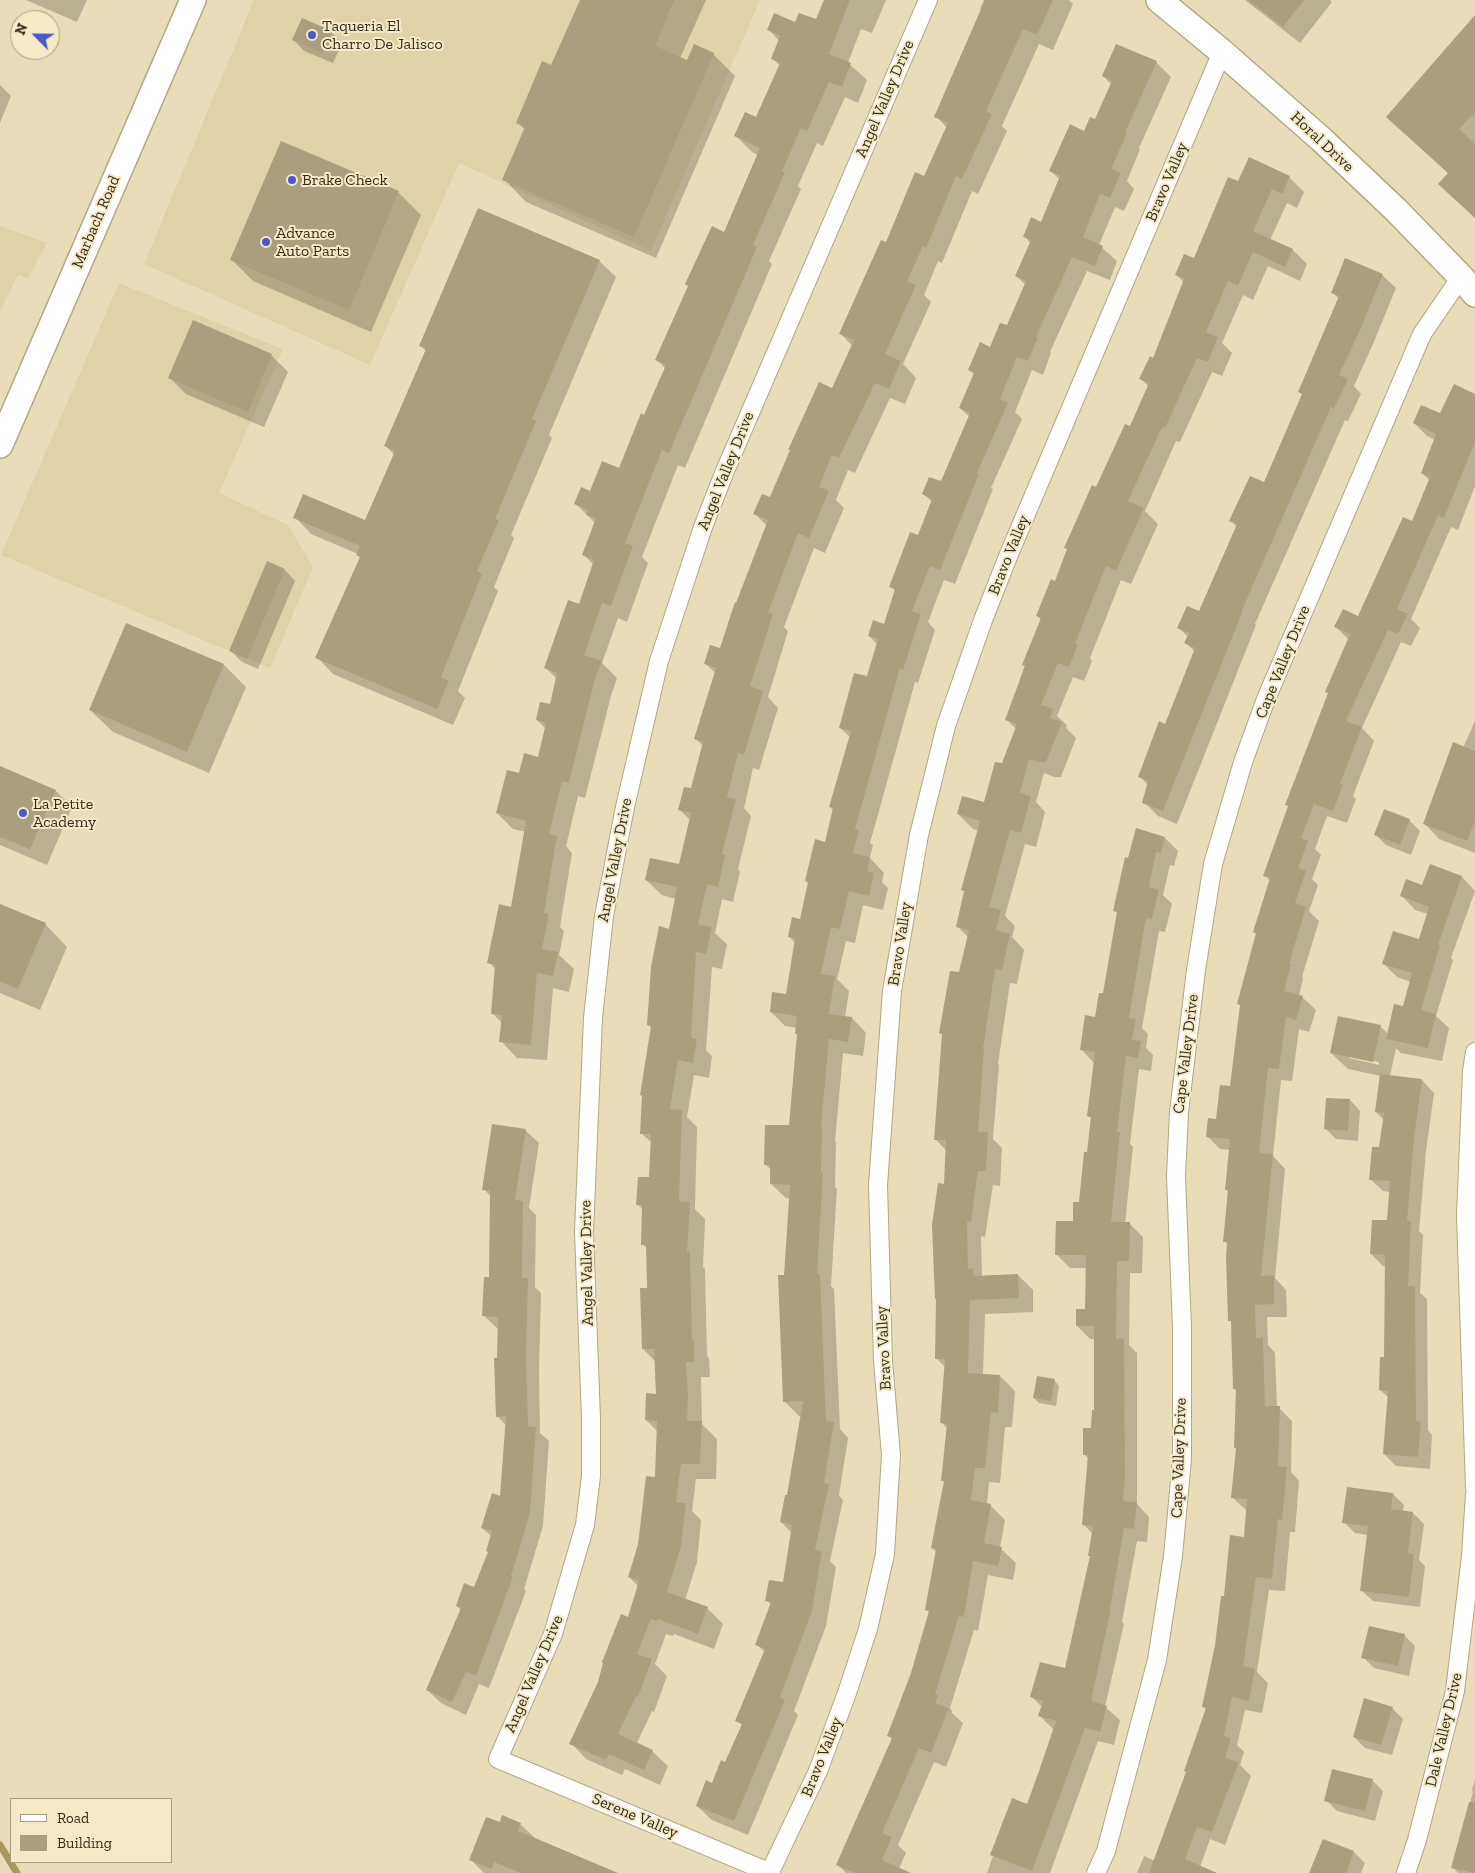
<!DOCTYPE html>
<style>
body{margin:0}
#map{position:relative;width:1475px;height:1873px;overflow:hidden;background:#e8ddb8;font-family:"Zilla Slab",serif}
canvas{display:block}
.legend{position:absolute;left:10px;top:1798px;width:162px;height:65px;box-sizing:border-box;background:#f5eac5;border:1px solid #a79e83;margin:0;padding:6px 9px;list-style:none;font-size:15px;color:#312d1f}
.legend li{display:flex;align-items:center;gap:10px;height:25px}
.legend b{width:25px;border:1px solid #a79e83}
.north{position:absolute;left:10px;top:10px;width:50px;height:50px;box-sizing:border-box;background:#f5eac5;border:1px solid #a79e83;border-radius:50%;rotate:293deg;font-size:14px;font-weight:700;line-height:20px;text-align:center;color:#312d1f}
.north::after{content:'';display:block;margin:auto;width:18px;height:22px;background:#4b58cd;clip-path:polygon(50% 0,100% 100%,50% 72%,0 100%)}
</style>
<div id="map">
<canvas width="1475" height="1873"></canvas>
<ul class="legend">
<li><b style="height:6px;background:#fff"></b>Road</li>
<li><b style="height:14px;background:#a99f7c"></b>Building</li>
</ul>
<div class="north">N</div>
</div>
<script>
const c = document.querySelector('canvas').getContext('2d');
c.lineJoin = 'round';
function fillPath(path, color) {
  c.fillStyle = color;
  c.fill(path, 'evenodd');
}
function stroke(path, color, width, dash) {
  c.strokeStyle = color;
  c.lineWidth = width;
  c.lineCap = dash ? 'butt' : 'round';
  c.setLineDash(dash || []);
  c.stroke(path);
}
function drawText(font, color, halo, rows, align = 'center') {
  c.font = font + ' "Zilla Slab",serif';
  c.lineWidth = 4;
  c.setLineDash([]);
  c.textBaseline = 'middle';
  c.strokeStyle = halo;
  c.fillStyle = color;
  for (const [text, x, y, turn = 0] of rows) {
    c.save();
    c.translate(x, y);
    c.rotate((+turn || 0) * Math.PI / 180);
    c.textAlign = isNaN(turn) ? turn : align;
    if (halo) c.strokeText(text, 0, 0);
    c.fillText(text, 0, 0);
    c.restore();
  }
}
fillPath(new Path2D(`
 M254,0H760L651,251L459,163L370,365L144,264Z
 M0,226L47,243L28,278L18,275L0,312Z
 M119,283L283,349L219,493L288,525L313,567L270,668L1,555Z`), '#dfd2a6');
fillPath(new Path2D(`
 M26,0H87L77,22Z
 M581,0H706L680,58L687,61L713,54L735,76L656,258L526,202L504,179L525,130L517,122L552,67Z
 M826,0H886L872,33L861,29L848,63L867,80L858,103L845,97L823,146L817,143L798,186L801,189L769,261L772,264L685,468L678,465L642,557L648,563L627,622L618,618L602,663L617,678L611,696L585,798L578,796L566,846L572,853L560,927L564,931L559,955L574,969L569,992L553,988L547,1060L517,1058L501,1041L502,1023L492,1013L496,970L489,962L512,908L526,832L513,829L497,813L520,775L539,758L546,729L537,720L551,706L557,679L545,667L579,606L594,565L584,555L595,523L576,504L620,470L666,369L657,360L725,233L758,155L752,152L736,136L757,119L780,66L772,58L779,41L769,30L817,21Z
 M984,0H1069L1073,4L1053,50L1039,44L1002,126L1007,131L978,194L972,191L942,263L938,261L924,295L931,302L903,364L916,378L905,404L890,398L855,473L848,470L836,500L844,508L825,553L814,548L784,627L788,631L768,697L778,708L759,770L753,768L744,808L751,816L738,869L740,872L733,902L722,899L715,933L727,944L722,969L712,967L706,1050L712,1056L709,1078L694,1075L687,1117L697,1127L695,1209L705,1219L703,1267L705,1269L707,1356L709,1358L710,1377H701L702,1424L717,1439L716,1479H696L692,1511L701,1520L697,1562L685,1600L707,1608L723,1624L714,1649L674,1634L673,1636L666,1634L655,1664L667,1676L654,1712L652,1711L637,1743L652,1751L668,1766L660,1785L625,1769L622,1775L586,1759L571,1743L629,1618L639,1587L629,1577L656,1479L658,1432L646,1420L657,1395L656,1362L643,1349L649,1289L648,1249L642,1244L644,1210L638,1205L650,1179L652,1143L641,1133L652,1028L648,1025L676,899L662,895L646,880L680,866L690,820L680,810L692,790L703,746L696,739L715,673L706,664L721,650L767,526L755,514L771,498L833,390L852,346L841,334L887,244L924,177L947,128L936,116L982,11L980,9Z
 M1245,0H1330L1332,2L1300,43Z
 M1475,17V218L1440,184L1449,174L1388,117Z
 M331,32L342,43L333,63L304,51L294,40Z
 M1156,62L1171,77L1139,148L1140,149L1127,181L1134,189L1124,211L1115,207L1099,245L1117,261L1110,280L1087,271L1050,352L1051,353L1043,375L1032,370L1015,412L1022,419L991,488L993,489L955,584L944,580L928,622L935,630L918,683L915,682L870,843L873,845L870,858L884,873L882,882L888,888L883,910L863,905L855,943L846,941L837,979L849,991L845,1017L852,1018L866,1033L863,1056L843,1053L835,1141L836,1142L835,1187L837,1189L831,1286L834,1289L840,1429L848,1438L839,1495L843,1500L830,1561L836,1567L826,1626L794,1711L798,1715L748,1835L712,1820L697,1806L726,1763L743,1726L737,1720L765,1653L757,1644L771,1605L767,1600L784,1584L792,1533L781,1522L788,1497L802,1416H799L784,1401L785,1276L790,1199L786,1198L771,1184L772,1171L765,1164L790,1127L798,1036L796,1033L797,1028L785,1026L771,1012L787,996L795,943L789,936L801,921L809,884L806,881L826,843L833,810L830,807L850,737L840,728L867,678L878,645L869,636L885,625L895,591L891,587L918,537L932,502L924,494L941,483L970,417L960,408L975,375L970,370L991,348L1007,327L1026,285L1016,276L1031,244L1024,236L1041,223L1059,179L1051,171L1095,121L1112,85L1103,76Z
 M0,85L11,96L0,123Z
 M281,142L399,193L421,215L371,332L253,281L231,259Z
 M1289,177L1304,192L1297,208L1287,203L1270,240L1293,250L1307,264L1300,281L1268,266L1253,300L1243,295L1222,343L1232,353L1222,376L1212,372L1180,442L1176,441L1145,511L1158,524L1131,584L1121,580L1090,658L1092,661L1084,681L1073,677L1057,716L1067,725L1066,728L1076,738L1061,777H1054L1044,773L1036,802L1045,812L1036,847L1025,844L1005,916L1015,926L1012,937L1024,950L1017,984L1010,983L998,1064L999,1065L993,1139L1002,1148L1000,1186L993,1185L985,1237L981,1236L982,1276L1018,1275L1033,1290V1312L985,1314L983,1375L1000,1376L1015,1391L1012,1427H1005L1000,1483L989,1482L987,1504L990,1505L1005,1520L1000,1548L1016,1563L1013,1580L988,1575L978,1631L974,1630L950,1708L952,1711V1713L963,1723L946,1767L934,1762L898,1845L906,1853L898,1871L900,1873H846L838,1865L893,1740L889,1736L912,1673L930,1613L927,1610L936,1552L932,1548L945,1483L942,1480L947,1428L942,1423L946,1368L936,1358L947,1151L935,1139L943,1035L940,1033L960,974L968,937L958,927L965,892L962,890L979,831L973,829L958,814L984,804L1002,765L1016,729L1006,719L1041,620L1038,616L1055,583L1097,488L1130,428L1149,387L1141,379L1154,359L1184,283L1176,274L1194,260L1239,183Z
 M599,261L616,277L549,435L552,438L511,535L514,538L494,587L498,591L458,691L465,698L453,725L333,674L317,657L360,558L358,554L311,534L295,517L366,522L394,455L386,446L426,351L421,346Z
 M1382,275L1396,288L1373,344L1354,386L1361,394L1348,421L1345,420L1255,624L1256,625L1177,824L1158,816L1144,802L1148,785L1139,776L1166,725L1195,652L1186,643L1188,637L1179,628L1200,613L1237,527L1231,521L1264,484L1303,395L1300,392L1339,299L1333,293Z
 M271,355L288,372L264,427L186,394L170,378Z
 M1475,395V486L1458,530L1451,527L1411,619L1420,628L1411,646L1401,642L1362,728L1374,741L1353,796L1356,799L1347,823L1327,816L1315,849L1321,855L1312,879L1318,885L1309,911L1319,921L1302,977L1303,978L1299,996L1302,997L1316,1010L1309,1032L1299,1029L1292,1081L1281,1080L1273,1156L1285,1169L1275,1278L1286,1290L1287,1317H1267L1268,1345L1275,1353L1277,1408H1279L1292,1421L1291,1472L1299,1481L1295,1532H1290L1285,1591L1269,1590L1257,1672L1268,1683L1262,1713L1245,1710L1237,1745L1244,1752L1240,1765L1251,1776L1225,1845L1210,1839L1200,1867L1206,1873H1137L1144,1856L1155,1861L1187,1772L1206,1709L1204,1706L1225,1598L1245,1538L1247,1511L1233,1498L1237,1449V1391L1234,1389L1232,1323L1230,1320L1228,1245L1225,1241L1229,1193L1226,1189L1230,1150L1220,1149L1207,1136L1217,1120L1231,1088L1241,1006L1239,1004L1257,935L1254,932L1270,881L1265,875L1349,640L1336,627L1359,618L1413,523L1430,481L1422,473L1435,440L1427,436L1414,423L1441,415Z
 M285,570L295,581L258,669L242,662L231,651Z
 M127,624L224,665L246,687L209,773L113,732L90,710Z
 M1475,721V853L1439,839L1425,824L1463,748Z
 M0,767L56,791L72,807L47,865L0,845Z
 M1409,820L1420,831L1411,855L1386,845L1375,834Z
 M1165,838L1178,851L1174,866L1170,865L1163,895L1172,904L1165,932L1159,931L1142,1028L1148,1034L1146,1048L1153,1055L1151,1071L1139,1069L1130,1144L1133,1147L1125,1224H1130L1143,1237L1142,1273H1130L1129,1345L1137,1353V1504L1149,1517L1147,1542L1137,1541L1122,1622L1124,1624L1105,1707L1120,1720L1114,1745L1098,1741L1050,1873H987L993,1856L991,1854L1027,1806L1054,1730L1040,1716L1042,1707L1032,1697L1066,1670L1091,1557L1093,1534L1083,1524L1089,1459L1084,1454L1093,1429L1095,1411V1339H1090L1077,1326L1086,1311L1087,1268H1070L1057,1255L1074,1222L1080,1203L1089,1153L1092,1119L1088,1116L1094,1063L1081,1049L1096,1018L1104,995L1118,913L1115,911L1129,860Z
 M1431,866L1462,877L1475,891L1451,958L1453,960L1436,1016L1449,1028L1442,1061L1401,1053L1396,1048L1390,1076L1422,1080L1434,1093L1426,1151L1419,1231L1423,1235L1420,1293L1427,1299L1428,1430L1432,1435L1430,1469L1396,1466L1384,1454L1389,1398L1380,1390L1385,1359L1386,1266H1383L1371,1254L1388,1221L1390,1192L1383,1191L1370,1179L1381,1149L1384,1120L1376,1112L1381,1076L1348,1069L1331,1053L1380,1026L1388,1034L1404,1008L1411,982L1397,977L1384,964L1420,940L1428,914L1415,910L1402,896L1423,887ZM1349,1056L1379,1062V1065L1349,1058Z
 M0,905L45,924L67,947L40,1010L0,993Z
 M1350,1100L1360,1111L1358,1141L1336,1139L1325,1128Z
 M525,1130L539,1143L529,1208L536,1215L535,1287L541,1293L539,1370L540,1433L549,1441L543,1526L524,1589L526,1591L489,1688L479,1684L466,1715L441,1703L427,1690L461,1610L457,1606L475,1589L489,1552L492,1537L482,1528L501,1497L506,1425L497,1416L498,1329L484,1316L490,1278L491,1197L484,1189Z
 M1054,1380L1059,1386L1056,1406L1039,1403L1034,1398Z
 M1393,1494L1404,1505L1403,1512L1413,1513L1424,1524L1419,1560L1425,1566L1420,1607L1373,1601L1362,1591L1368,1535L1355,1533L1344,1522Z
 M1404,1635L1415,1646L1409,1676L1374,1668L1363,1657Z
 M1392,1708L1403,1719L1392,1755L1365,1748L1354,1737Z
 M1475,1779V1873H1458L1453,1867L1473,1792L1472,1790Z
 M1372,1780L1383,1791L1375,1821L1337,1811L1326,1800Z
 M500,1824H520L535,1838L616,1873H484L470,1859Z
 M1323,1840L1354,1852L1365,1863L1361,1873H1313Z`), '#0003');
stroke(new Path2D(`
 M0,1845L17,1873`), '#a99758', 7);
fillPath(new Path2D(`
 M580,0H674L655,46L687,60L694,44L714,53L634,237L502,180L525,127L516,123L542,61L551,65Z
 M824,0H850L829,54L851,63L842,87L829,82L807,131L801,128L782,171L785,172L753,245L757,247L669,453L662,450L625,543L633,546L611,606L602,603L584,655L602,661L595,679L569,783L562,781L549,834L557,836L544,913L549,914L542,949L558,952L553,976L537,973L531,1045L499,1042L502,1015L491,1014L495,965L487,963L499,904L511,907L526,821L496,813L507,770L519,773L524,753L538,757L546,723L536,720L540,702L550,704L557,673L544,668L568,600L579,604L594,560L582,555L596,518L586,515L588,510L574,504L581,487L590,491L602,461L619,468L641,413L644,415L666,365L655,360L688,286L685,284L712,226L724,232L760,148L734,136L745,112L756,117L780,63L771,59L780,36L767,30L774,13L795,22L799,13L816,19Z
 M985,0H1053L1037,35L1023,29L986,111L992,114L962,179L956,176L926,248L923,246L907,281L916,285L885,354L901,361L889,389L875,383L839,458L832,455L819,487L829,491L809,538L798,533L768,613L773,614L750,686L763,691L744,755L738,753L727,797L736,799L722,854L725,855L718,887L707,884L698,925L712,927L706,954L696,952L691,1038L697,1039L693,1063L678,1060L670,1109L682,1110L679,1201L690,1202L687,1252H690L692,1341H694V1362H686L688,1395L687,1421H702L700,1464H681L676,1502L686,1503L681,1546L667,1592L708,1607L698,1634L658,1619L657,1621L651,1619L637,1654L652,1659L638,1697L636,1696L618,1734L653,1750L644,1770L609,1754L606,1760L569,1744L598,1682L603,1663L602,1662L621,1614L628,1617L639,1581L628,1577L638,1545L646,1476L655,1477L657,1421L645,1420L646,1393L656,1394L654,1349H642L640,1288H647L646,1245H641L642,1205H636L638,1177H649L651,1134H640L642,1096L640,1095L651,1026L647,1025L651,967L659,926L669,929L677,887L645,880L650,858L679,864L691,813L678,810L684,787L691,788L703,742L694,739L716,668L704,664L710,645L720,648L735,602L736,603L768,520L753,514L762,494L770,497L790,450H788L819,382L832,388L854,340L839,334L881,240L886,242L915,172L924,176L948,123L934,117Z
 M1248,0H1304L1283,27Z
 M1475,15V112L1459,129L1475,144V218L1438,184L1448,173L1386,117Z
 M302,18L332,31L322,53L292,40Z
 M1116,44L1157,61L1125,133H1127L1111,169L1121,173L1110,198L1100,194L1083,237L1103,246L1095,266L1072,257L1036,337L1038,338L1028,361L1017,357L1000,399L1008,403L977,473L979,474L940,570L930,566L912,611L921,614L903,670L900,668L855,829L859,830L853,853L870,857L867,871L874,873L869,896L849,891L840,929L831,927L821,974L835,976L829,1014L852,1017L848,1042L829,1039L821,1126H822L821,1173H823L817,1274H820L826,1421L834,1422L824,1483L829,1484L815,1550L822,1551L812,1611L780,1697L785,1700L734,1821L696,1806L706,1780L712,1783L721,1760L725,1762L742,1724L735,1721L765,1649L755,1645L771,1602L765,1601L769,1580L783,1582L792,1525L780,1522L785,1495H787L803,1401L783,1402L778,1275H784L790,1185L770,1184V1165H764L765,1125H789L797,1034H795L797,1016L770,1012L772,992L786,994L795,938L788,937L792,917L800,919L808,882L805,881L815,839L825,842L833,808L829,807L851,731L839,728L854,673L867,676L878,639L868,636L873,620L884,624L895,589L889,587L910,532L918,535L932,499L922,494L929,477L941,481L970,413L959,408L974,373L968,370L980,342L990,347L1000,323L1007,325L1026,281L1015,276L1031,240L1023,237L1031,217L1041,222L1060,176L1049,171L1070,124L1084,131L1090,117L1095,119L1112,81L1102,76Z
 M281,141L399,191L349,310L230,260Z
 M1249,157L1290,176L1282,194L1272,189L1253,231L1293,249L1285,267L1253,252L1238,286L1228,281L1206,332L1218,337L1208,362L1197,358L1165,428L1162,427L1128,501L1144,508L1116,571L1106,566L1075,644L1078,645L1069,667L1058,663L1041,705L1053,709L1050,718L1062,722L1046,762H1039L1029,759L1020,793L1031,796L1021,833L1010,830L989,907L1001,910L996,930L1010,934L1002,970L995,969L983,1049H984L978,1132H988L986,1171H978L971,1222H967L968,1269L973,1268L974,1276L1018,1274L1019,1298L970,1300L968,1373L1000,1375L998,1413L991,1412L985,1468H975L971,1500L991,1504L984,1543L1002,1547L998,1566L973,1561L964,1617L959,1616L935,1694L938,1695L935,1703L949,1708L931,1753L919,1748L882,1833L892,1837L882,1860L911,1873H855L836,1865L892,1738L887,1736L911,1673L929,1611L925,1610L936,1549L931,1548L944,1481H941L947,1424L940,1423L945,1359H935L936,1299H935L932,1225L938,1183L944,1184L946,1140H934L942,1034L939,1033L950,971L959,972L969,930L956,927L964,891L961,890L980,821L957,814L962,796L984,802L995,762L1002,763L1017,724L1005,720L1025,666L1022,665L1041,618L1036,616L1051,579L1055,581L1067,549L1064,548L1092,485L1096,487L1125,424L1130,426L1149,383L1139,379L1150,356L1153,358L1184,279L1175,275L1184,254L1194,258L1228,177L1238,181Z
 M478,208L600,260L532,419L536,421L495,519L499,520L477,571L482,574L441,677L449,681L437,709L315,658L360,557L356,555L360,546L293,518L303,494L365,520L395,451L384,446L426,349L419,346Z
 M1345,258L1383,274L1360,330L1339,375L1348,379L1334,409L1331,407L1242,610H1243L1163,811L1142,803L1148,781L1138,777L1159,721L1165,724L1195,648L1184,643L1189,633L1177,628L1187,606L1199,611L1237,524L1229,521L1250,476L1264,482L1302,394L1298,392L1339,296L1331,293Z
 M193,320L272,354L248,412L168,378Z
 M1454,384L1475,394V442L1444,518L1438,515L1397,609L1408,614L1398,634L1388,630L1346,721L1362,727L1340,784L1343,785L1333,811L1314,804L1301,838L1308,841L1298,868L1306,871L1295,903L1306,907L1289,964H1291L1284,991L1303,996L1296,1020L1286,1017L1279,1069L1268,1068L1259,1153L1273,1154L1261,1276L1274,1275V1304L1255,1305L1256,1338H1263L1265,1406H1280L1278,1466L1287,1467L1282,1520L1278,1519L1272,1579L1256,1577L1243,1666L1255,1669L1249,1701L1232,1697L1224,1736L1231,1738L1225,1758L1239,1762L1212,1832L1197,1827L1185,1859L1217,1873H1149L1186,1772L1184,1771L1206,1708L1202,1707L1215,1645L1221,1596H1224L1230,1535L1244,1537L1247,1499L1231,1498L1236,1448H1234L1236,1389H1233L1231,1321H1228L1226,1257L1227,1242H1223L1228,1190H1225L1230,1139L1206,1137L1208,1118L1216,1119L1220,1085L1230,1086L1240,1005L1237,1004L1256,933L1253,932L1270,878L1263,876L1288,806L1285,805L1328,693L1325,692L1350,634L1334,627L1343,609L1358,616L1403,517L1412,521L1430,477L1421,473L1436,434L1413,423L1421,405L1440,413Z
 M267,561L285,569L247,659L229,651Z
 M126,623L224,664L187,752L89,710Z
 M1453,742L1475,751V820L1467,841L1423,824Z
 M0,766L56,790L30,849L0,837Z
 M1384,809L1410,819L1400,845L1374,835Z
 M1136,828L1165,837L1161,853L1156,852L1149,887L1159,890L1152,919L1146,918L1129,1018L1136,1019L1132,1040L1141,1041L1138,1058L1126,1056L1117,1132H1120L1111,1222H1130L1129,1261H1117L1116,1339H1124L1125,1476L1123,1501L1137,1502L1134,1529L1124,1528L1110,1609H1111L1091,1701L1107,1706L1100,1732L1085,1728L1032,1871L990,1855L1012,1798L1027,1804L1039,1771L1056,1721L1038,1716L1043,1701L1030,1697L1040,1662L1065,1668L1090,1556H1088L1093,1526L1082,1525L1088,1455H1083V1428H1091L1092,1410H1094V1326H1076V1309H1085L1086,1255H1055L1056,1221H1073V1202H1079L1084,1152H1087L1091,1117L1087,1116L1095,1052L1080,1050L1085,1015L1095,1017L1099,993H1103L1117,912L1113,911L1125,857L1128,858Z
 M1430,864L1462,876L1438,945H1440L1421,1010L1436,1014L1428,1048L1386,1039L1394,1004L1403,1006L1412,973L1382,964L1393,931L1419,939L1429,907L1400,896L1406,879L1422,885Z
 M0,904L46,923L18,989L0,981Z
 M1338,1016L1381,1025L1373,1062L1330,1053Z
 M1380,1074L1422,1079L1414,1138L1407,1221H1411L1408,1286H1415L1416,1421L1421,1422L1418,1457L1383,1454L1388,1391L1379,1390L1380,1357H1384L1385,1255L1370,1254L1372,1220H1387L1390,1181L1369,1180L1372,1147H1379L1384,1113L1375,1112Z
 M1326,1098L1350,1099L1348,1131L1324,1129Z
 M492,1124L526,1129L515,1200L523,1201L522,1278H528L526,1356L528,1426L536,1427L530,1513L511,1576L513,1577L476,1676L466,1672L452,1702L426,1690L461,1608L456,1606L464,1583L474,1587L488,1552L486,1551L492,1531L481,1528L492,1493L500,1496L506,1416L496,1417L494,1358H497L498,1317L482,1316L484,1277H489L490,1191L482,1190Z
 M1037,1376L1055,1379L1051,1401L1033,1398Z
 M1347,1487L1393,1493L1391,1509L1413,1512L1408,1553L1414,1554L1409,1597L1360,1591L1368,1526L1342,1523Z
 M1369,1626L1405,1634L1398,1666L1361,1658Z
 M1364,1698L1393,1707L1381,1745L1353,1737Z
 M1332,1769L1373,1779L1365,1811L1324,1801Z
 M1469,1802H1475V1873L1451,1868Z
 M502,1815L521,1823L518,1831L618,1873H521L494,1862L492,1869L469,1860L486,1817L500,1822Z
 M1323,1839L1354,1851L1346,1873H1309Z`), '#a99f7c');
const street = new Path2D(`
 M1475,1052L1472,1071L1466,1216L1475,1488
 M770,1872L818,1771L847,1693L868,1629L885,1554L891,1455L883,1361L878,1185L892,991L919,835L946,726L983,620L1009,554L1222,52
 M771,1873L498,1759L553,1634L585,1525L591,1476V1419L584,1232L593,1018L604,916L625,807L659,661L703,527L725,471L928,0
 M1096,1873L1106,1851L1157,1660L1173,1556L1182,1459V1328L1176,1176L1179,1112L1196,970L1213,864L1243,762L1266,699L1422,334L1461,277
 M1406,1873L1417,1840L1455,1691L1471,1556L1475,1494`);
const secondary = new Path2D(`
 M1159,0L1222,52L1322,140L1396,210L1461,277L1475,294
 M0,445L193,0`);
stroke(street, '#b3a885', 20);
stroke(secondary, '#b3a885', 28);
stroke(street, '#fff', 18);
stroke(secondary, '#fff', 25);
for (const [x, y, r, color] of [
 [312,35,5,"#4b58cd"],
 [292,180,5,"#4b58cd"],
 [266,242,5,"#4b58cd"],
 [23,813,5,"#4b58cd"]
]) {
  const dot = new Path2D();
  dot.arc(x, y, r, 0, 2 * Math.PI);
  c.fillStyle = color;
  c.fill(dot);
  stroke(dot, '#f5eac5', 2);
}
drawText('16px', '#312d1f', '#f5eac5', [
 ["Taqueria El",322,26],
 ["Charro De Jalisco",322,44],
 ["Brake Check",302,180],
 ["Advance",276,233],
 ["Auto Parts",276,251],
 ["La Petite",33,804],
 ["Academy",33,822]
], 'left');
drawText('16px', '#312d1f', '#f5eac5', [
 ["Angel Valley Drive",885,99,-67],
 ["Horal Drive",1322,142,43],
 ["Bravo Valley",1167,182,-67],
 ["Marbach Road",96,222,-67],
 ["Angel Valley Drive",726,471,-68],
 ["Bravo Valley",1009,555,-68],
 ["Cape Valley Drive",1283,662,-68],
 ["Angel Valley Drive",615,860,-79],
 ["Bravo Valley",900,944,-81],
 ["Cape Valley Drive",1186,1054,-83],
 ["Angel Valley Drive",587,1263,-91],
 ["Bravo Valley",884,1348,-93],
 ["Cape Valley Drive",1179,1458,-88],
 ["Angel Valley Drive",534,1674,-67],
 ["Dale Valley Drive",1444,1730,-77],
 ["Bravo Valley",822,1757,-68],
 ["Serene Valley",635,1816,23]
]);
</script>
